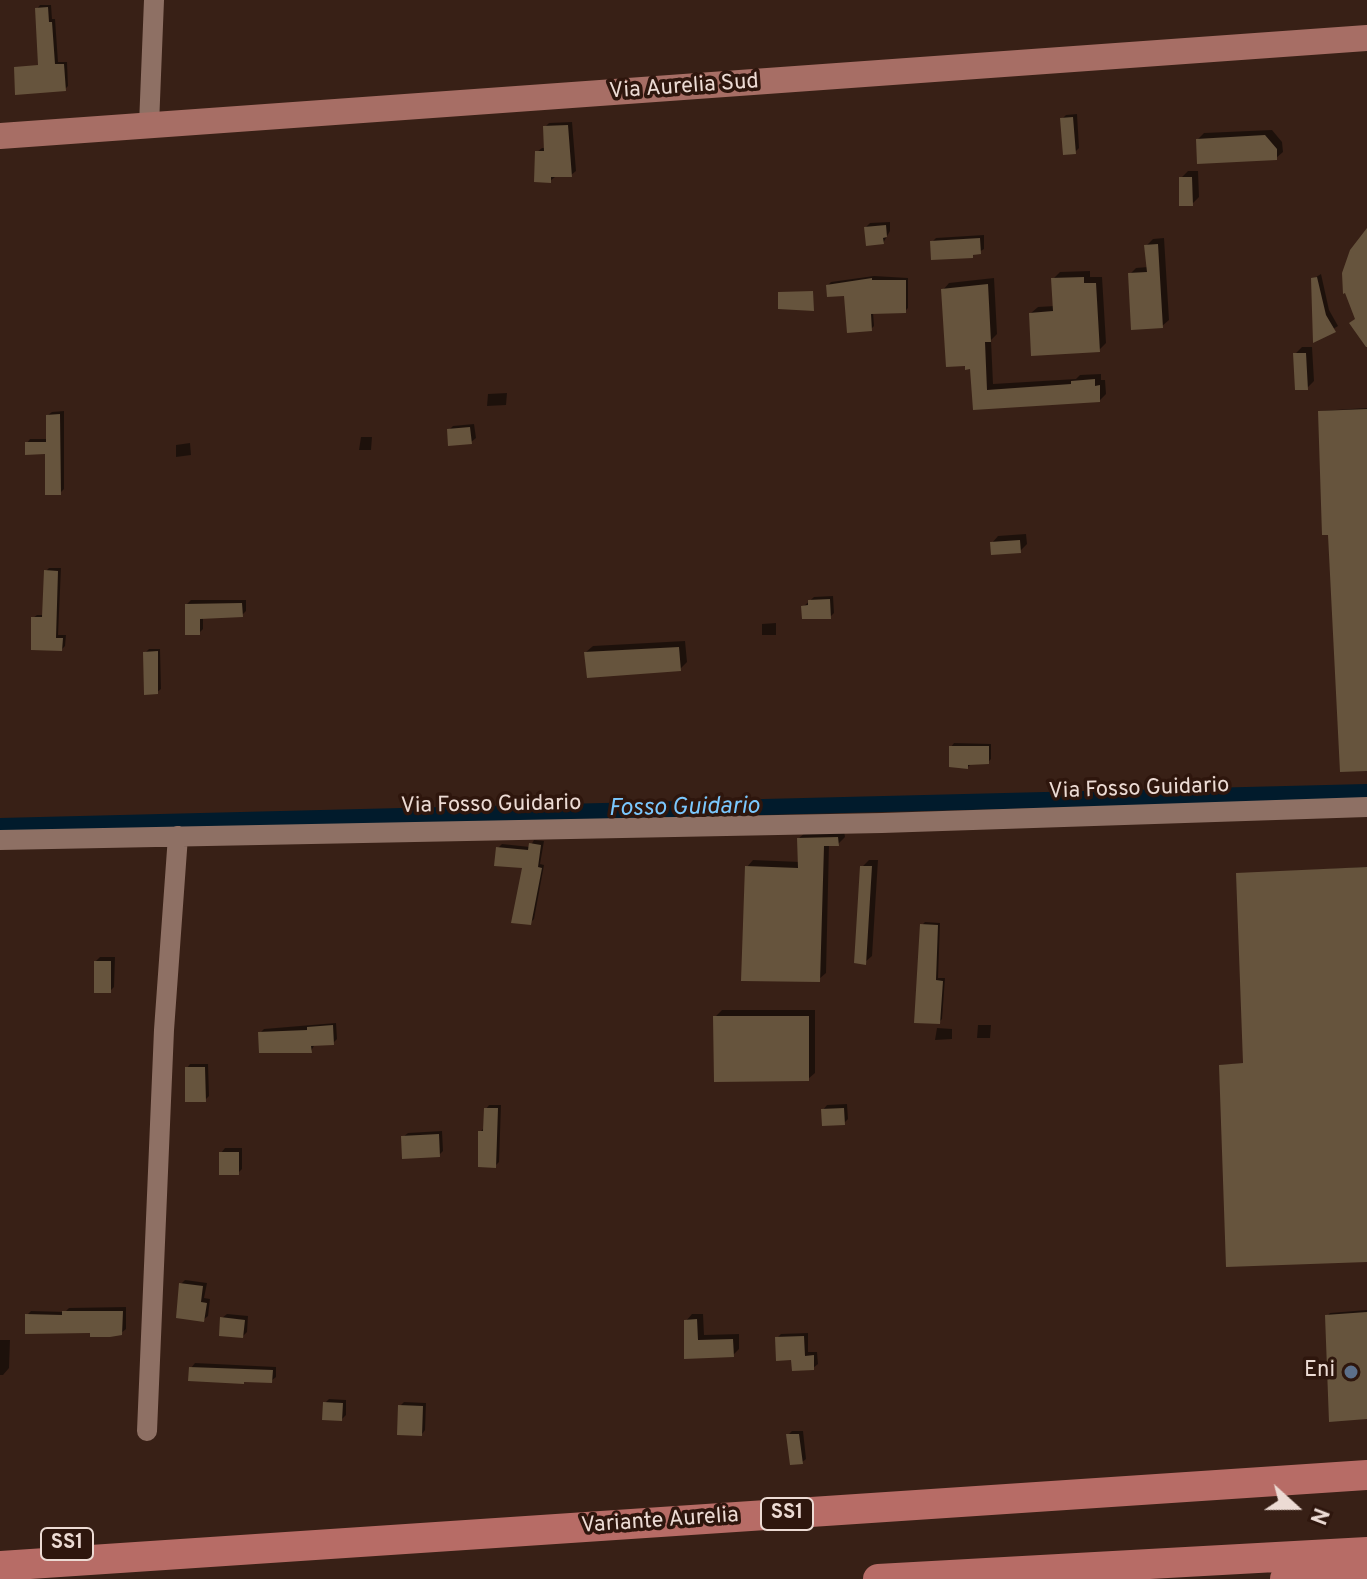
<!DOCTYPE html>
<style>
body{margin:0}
#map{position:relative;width:1367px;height:1579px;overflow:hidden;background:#382016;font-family:Overpass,sans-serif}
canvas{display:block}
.north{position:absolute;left:1255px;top:1467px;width:80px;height:80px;-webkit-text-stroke:6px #2e160d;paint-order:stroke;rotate:111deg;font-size:22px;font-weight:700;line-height:32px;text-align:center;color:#ecdbd4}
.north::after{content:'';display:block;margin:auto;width:28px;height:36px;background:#ecdbd4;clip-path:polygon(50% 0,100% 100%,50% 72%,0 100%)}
</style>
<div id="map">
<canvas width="1367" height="1579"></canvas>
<div class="north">N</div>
</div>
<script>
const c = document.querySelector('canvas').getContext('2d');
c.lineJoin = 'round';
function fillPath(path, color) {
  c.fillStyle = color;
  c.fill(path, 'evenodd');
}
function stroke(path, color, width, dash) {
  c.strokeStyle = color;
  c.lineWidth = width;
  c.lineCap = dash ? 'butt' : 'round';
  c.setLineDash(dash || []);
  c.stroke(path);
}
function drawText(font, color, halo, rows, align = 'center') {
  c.font = font + ' Overpass,sans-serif';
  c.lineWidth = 7;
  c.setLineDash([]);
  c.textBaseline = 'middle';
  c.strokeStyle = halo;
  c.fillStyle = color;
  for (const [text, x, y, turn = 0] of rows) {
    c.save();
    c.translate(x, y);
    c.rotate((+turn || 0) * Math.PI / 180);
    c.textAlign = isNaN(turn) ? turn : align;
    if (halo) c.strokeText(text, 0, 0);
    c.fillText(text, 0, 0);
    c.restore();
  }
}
fillPath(new Path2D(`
 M40,5H51L52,19H55L58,62H67L68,86L65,89L43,70L37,9Z
 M1077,114L1079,148L1075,152L1062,119L1066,115Z
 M572,122L576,171L571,175L555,177L550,181L537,152L542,148H546L545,127L549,123Z
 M1272,130L1282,142L1283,152L1276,158L1198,139L1204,133Z
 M1188,171H1198L1199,197L1192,204L1181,178Z
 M890,222V231L883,243L866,227L870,223Z
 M984,235V249L972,256L932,242L936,238Z
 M1164,238L1169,320L1162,326L1130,274L1136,268L1148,267L1146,246L1153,239Z
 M1090,271V277H1102L1106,343L1099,350L1031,313L1038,307L1055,306L1053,279L1060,272Z
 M1321,274L1329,310L1338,326L1315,340L1313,279Z
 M874,276L908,278V308L905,311L873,312L874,326L871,329L845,294L828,285L831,282Z
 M994,278L997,334L991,340L993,384L1076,379L1080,375L1101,374V380H1105L1106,394L1100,400L975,407L972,367L943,290L949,283Z
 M1302,347H1312L1314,381L1307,388L1295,354Z
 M507,393L506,405L487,406L488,394Z
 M1367,408V769L1330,533L1320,411Z
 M64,411V489L60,493L47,452L27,443L30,439H48V415L52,412Z
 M474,424L476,438L471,442L449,430L453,426Z
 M361,437H372L371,450H359Z
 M190,443L191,455L176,457V445Z
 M1026,534L1027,544L1020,551L992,543L998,536Z
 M49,568H61L58,635H66L65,646L62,649L33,618L37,615H44L46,571Z
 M833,596L834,613L830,617L803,607L814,597Z
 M191,600H246V611L242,615L203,617V629L199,633L187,604Z
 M776,623V635H762V624Z
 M685,641L687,662L680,669L586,652L593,646Z
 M149,649H160L161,689L157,692L145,653Z
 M954,743L991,744V759L988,762L972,763L968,767L951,747Z
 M844,831L845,837L838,844H829L826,973L819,979L747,867L753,860L800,862L799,838L806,832Z
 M534,840L544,841L540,864L544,865L534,919L530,923L524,866L498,848L502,844L530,847Z
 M869,860H878L872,956L865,962L862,867Z
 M1367,867V1260L1221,1065L1245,1063L1238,874Z
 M925,922L940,923L938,978H945L942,1019L939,1022L922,925Z
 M100,957H115L114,987L110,991L96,961Z
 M722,1010H815V1073L808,1079L715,1017Z
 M336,1023L337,1039L333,1043L315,1044L311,1051L260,1033L264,1029Z
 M978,1025H991L990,1038H977Z
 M937,1028L952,1029V1039L935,1040Z
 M190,1064H208L209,1096L205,1100L187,1068Z
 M847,1104L848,1119L844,1123L823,1110L827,1105Z
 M489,1105H501L499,1162L495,1166L480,1132L484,1128L486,1109Z
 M442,1131L443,1151L439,1155L403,1137L408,1133Z
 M225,1148H242V1169L238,1173L221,1153Z
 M185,1280L207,1283L204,1298L210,1299L208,1316L203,1320L181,1284Z
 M126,1307V1329L121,1333L92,1331L27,1315L31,1311L65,1312L69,1308Z
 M1367,1310V1417L1327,1316L1330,1313Z
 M227,1314L248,1316L247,1332L243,1336L222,1318Z
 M692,1314H703L704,1335L739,1334V1349L733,1355L686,1357V1321Z
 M808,1333V1352H817L818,1364L813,1368L793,1358L777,1338L781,1334Z
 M0,1340H10L9,1368L3,1375H0Z
 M195,1363L276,1367V1377L271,1381L246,1380L191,1368Z
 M329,1399L346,1400V1415L342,1419L325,1403Z
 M404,1402L426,1403L425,1430L422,1434L400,1406Z
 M792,1431H803L806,1459L802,1462L788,1435Z`), '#0007');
stroke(new Path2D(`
 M0,826L1367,792`), '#011b2c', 16);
fillPath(new Path2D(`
 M48,7L49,22H52L55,64H64L66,91L15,95L14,67L38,65L35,8Z
 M1073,117L1076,154L1063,155L1060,118Z
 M568,125L572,177H551V183L534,182L535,151H544L543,126Z
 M1265,135L1277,149V160L1197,164L1196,139Z
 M1179,177H1192L1193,206H1179Z
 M886,225L887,237L883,238L884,244L866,246L864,227Z
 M1367,228V347H1366L1349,323L1355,319L1345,293L1343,294L1342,273L1350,250Z
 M980,238L981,254L973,255V258L931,260L930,241Z
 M1158,244L1163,328L1131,330L1128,273L1147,272L1144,245Z
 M1084,277V283H1096L1100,352L1031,356L1029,313L1053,311L1051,278Z
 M1317,277L1326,315L1336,332L1313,343L1311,278Z
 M872,278V280H906V313L871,314L872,331L847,333L844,296L827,297L826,285Z
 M988,284L991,342H985L987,390L1071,384V381L1095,379V386L1100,385V402L973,410L970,369L965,370V366L946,367L941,289Z
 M813,291L814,311L778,309V292Z
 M1293,353H1306L1308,390H1295Z
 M1367,409V771L1340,772L1328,535H1322L1318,411Z
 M60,414L61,495H45V454L25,455V442H46V415Z
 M470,427L472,444L448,446L447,429Z
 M1020,540L1021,553L991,555L990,542Z
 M44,570L58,571L56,638H63L62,651L31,650V617H42Z
 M830,599L831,619H802L801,606L808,605V600Z
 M242,603L243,617L200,619V635H185V604Z
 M679,647L681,671L587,678L584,652Z
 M158,651V694L144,695L143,652Z
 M949,746H989V764L968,765V769L949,767Z
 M838,837L839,846H824L820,982L741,981L745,866L798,868L797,838Z
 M529,843L541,845L538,867L542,868L531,925L511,923L522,868L494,866L496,847L528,850Z
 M860,866H872L866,965L854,963Z
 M1367,867V1262L1226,1267L1219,1065L1243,1063L1236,873Z
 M920,924L938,925L936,980L943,981L940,1024L914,1023Z
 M94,961H111V993H94Z
 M713,1016H809V1081L714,1082Z
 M333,1025L334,1045L311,1046L312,1053H259L258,1032L307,1030V1027Z
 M185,1067H205L206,1102H185Z
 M484,1108H498L496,1168L478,1167V1131H483Z
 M844,1108L845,1125L822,1126L821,1109Z
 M439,1134L440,1157L402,1159L401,1136Z
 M219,1152H239V1175H219Z
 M179,1283L203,1286L201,1302L207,1303L204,1322L176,1318Z
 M62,1311H123L122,1335L110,1337H90V1333L25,1334V1314L62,1315Z
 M1367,1312V1419L1329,1422L1325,1315Z
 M220,1317L245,1320L243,1338L219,1336Z
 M697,1319L698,1340L733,1339L734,1357L684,1359V1320Z
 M804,1336L805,1356L814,1355V1370L792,1371L791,1360L776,1361L775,1337Z
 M189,1367L273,1370L272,1383L244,1382V1384L188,1381Z
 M323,1402L343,1403L342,1421L322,1420Z
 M398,1405L423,1406L422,1436L397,1435Z
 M786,1434H799L803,1464L790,1465Z`), '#66543d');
stroke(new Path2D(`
 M149,125L154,0
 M0,840L882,823L1367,807
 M147,1431L164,1030L178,836`), '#8e7064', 20);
stroke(new Path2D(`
 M0,136L1367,38`), '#a76e65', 26);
stroke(new Path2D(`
 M0,1566L1367,1475
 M878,1579L1367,1552
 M1285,1579L1367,1575`), '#b76c66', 30);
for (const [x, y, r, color] of [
 [1351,1372,8,"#5c6f8a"]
]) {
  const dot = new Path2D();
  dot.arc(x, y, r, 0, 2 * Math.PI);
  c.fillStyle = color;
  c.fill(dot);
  stroke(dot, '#2e160d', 3);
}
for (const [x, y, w] of [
 [787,1514,52],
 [67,1544,52]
]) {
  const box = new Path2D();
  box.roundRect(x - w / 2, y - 16, w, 32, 6);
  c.fillStyle = '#2e160d';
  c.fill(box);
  stroke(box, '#ecdbd4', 2);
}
drawText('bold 20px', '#ecdbd4', null, [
 ["SS1",787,1514],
 ["SS1",67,1544]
]);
drawText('22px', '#ecdbd4', '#2e160d', [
 ["Via Aurelia Sud",684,88,-4],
 ["Via Fosso Guidario",1139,790,-2],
 ["Via Fosso Guidario",491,806,-1],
 ["Variante Aurelia",660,1522,-4]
]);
drawText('22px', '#ecdbd4', '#2e160d', [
 ["Eni",1335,1372]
], 'right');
drawText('italic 24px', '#7bc8fe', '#2e160d', [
 ["Fosso Guidario",684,809,-1]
]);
</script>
